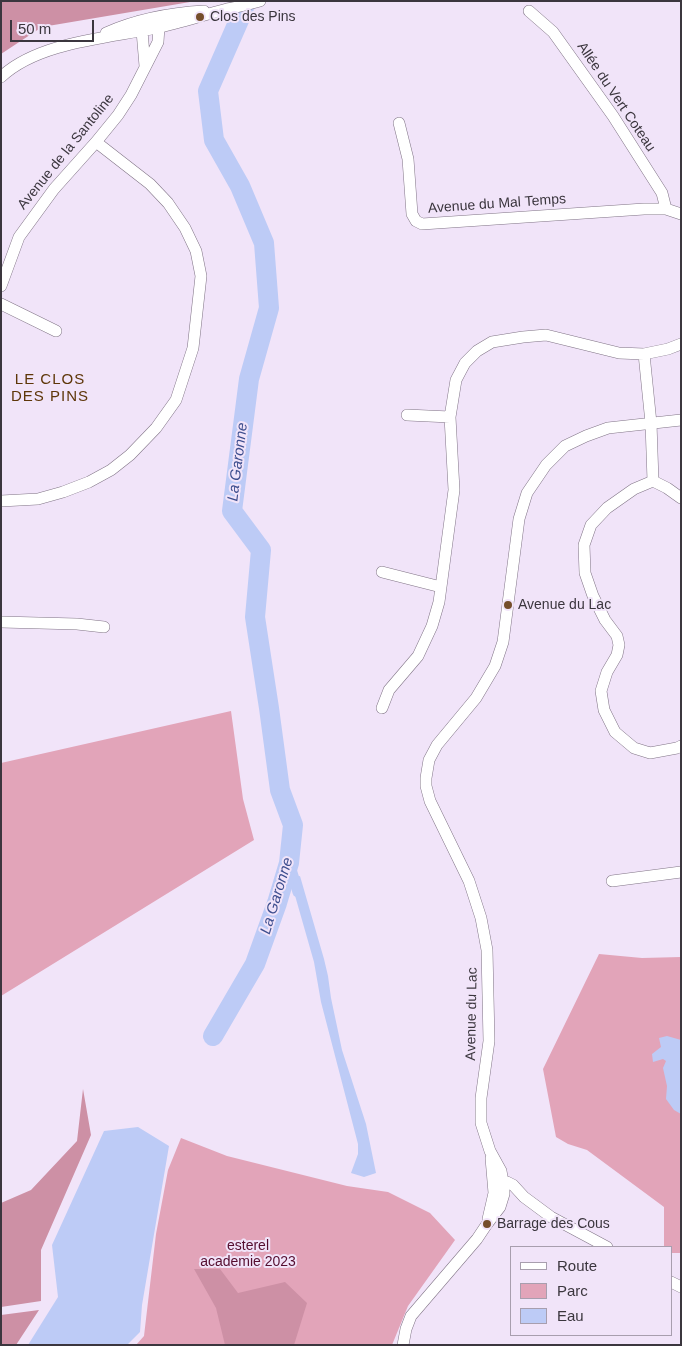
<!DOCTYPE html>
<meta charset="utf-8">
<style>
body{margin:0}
#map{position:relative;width:682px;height:1346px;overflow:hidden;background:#f1e4f9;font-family:Helvetica,sans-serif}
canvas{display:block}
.frame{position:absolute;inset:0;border:2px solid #3b363e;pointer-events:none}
.legend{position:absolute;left:510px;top:1246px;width:162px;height:90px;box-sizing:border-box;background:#f1e4f9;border:1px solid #a89eae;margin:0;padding:6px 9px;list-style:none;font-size:15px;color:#3b363e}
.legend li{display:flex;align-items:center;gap:10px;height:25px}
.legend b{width:25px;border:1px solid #a89eae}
.scale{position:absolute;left:10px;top:20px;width:84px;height:22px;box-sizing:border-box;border:2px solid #3b363e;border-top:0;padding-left:6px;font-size:15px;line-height:18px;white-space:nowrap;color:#3b363e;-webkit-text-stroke:4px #f1e4f9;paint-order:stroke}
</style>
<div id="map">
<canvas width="682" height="1346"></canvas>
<div class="frame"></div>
<ul class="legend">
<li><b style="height:6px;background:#fff"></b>Route</li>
<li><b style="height:14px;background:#e2a4b9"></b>Parc</li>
<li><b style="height:14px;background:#bdcbf6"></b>Eau</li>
</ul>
<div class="scale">50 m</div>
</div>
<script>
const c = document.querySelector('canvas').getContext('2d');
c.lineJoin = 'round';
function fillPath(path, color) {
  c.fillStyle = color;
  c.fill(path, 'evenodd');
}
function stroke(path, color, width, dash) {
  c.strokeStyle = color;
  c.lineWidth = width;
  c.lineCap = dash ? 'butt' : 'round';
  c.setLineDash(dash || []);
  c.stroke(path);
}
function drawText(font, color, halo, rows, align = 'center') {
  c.font = font + ' Helvetica,sans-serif';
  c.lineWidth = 4;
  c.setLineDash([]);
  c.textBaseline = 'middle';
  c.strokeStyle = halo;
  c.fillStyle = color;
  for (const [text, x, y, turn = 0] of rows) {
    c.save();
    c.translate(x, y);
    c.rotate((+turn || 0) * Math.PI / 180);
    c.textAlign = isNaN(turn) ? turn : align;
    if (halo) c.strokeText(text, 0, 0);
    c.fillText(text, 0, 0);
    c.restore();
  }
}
fillPath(new Path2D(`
 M231,711L243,799L254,840L1,996V763Z
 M599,954L642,958L681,957V1253H671V1247H664V1207L587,1150L568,1144L556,1137L543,1069Z
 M181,1138L227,1156L347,1186L388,1192L430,1213L455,1240L408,1306L392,1345H136L144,1336L156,1234L168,1170Z`), '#e2a4b9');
fillPath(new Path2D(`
 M1,1H196L42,27L1,54Z
 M83,1089L91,1135L41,1250V1301L1,1307V1203L31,1190L77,1141Z
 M194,1269H220L238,1293L285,1282L307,1303L294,1345H225L216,1308Z
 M39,1310L16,1345H1V1315Z`), '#cd90a5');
fillPath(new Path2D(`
 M300,876L324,959L328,976L331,998L342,1050L366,1124L376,1173L364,1177L351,1173L358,1154V1144L321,1002L314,962L290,878Z
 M224,1001L239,1009L233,1019L217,1037L210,1034L218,1013Z
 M667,1036L681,1040V1114L674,1110L666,1099L667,1086L663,1068L666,1061L663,1059L653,1062L652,1054L661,1047L659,1038Z
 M138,1127L169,1146L142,1305L140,1332L127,1345H28L58,1297L52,1245L104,1131Z`), '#bdcbf6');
stroke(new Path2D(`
 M289,863L298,892`), '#bdcbf6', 11);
stroke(new Path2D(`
 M213,1036L255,964L277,903L289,863L293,825L280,790L269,708L255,617L261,550L232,511L249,379L269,308L264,243L240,186L214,140L208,91L243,11L246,1`), '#bdcbf6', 20);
const street = new Path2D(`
 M529,11L553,32L613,116L662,193L666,209
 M145,26L142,31L145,66
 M106,33C137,19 170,13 204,11
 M1,77C38,42 108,38 156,28C180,23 203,15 227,9C238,7 249,4 260,1
 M399,123L408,159L412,214L416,221L422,224L644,209H666L681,214
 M1,286L19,237L54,189L96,142L118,115L131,95L158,42L159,27L146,21H139
 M1,304L56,331
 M644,354L651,423L653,481
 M407,415L450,417
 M681,498L667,488L653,481L634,489L607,508L591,525L584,545L585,573L593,596L605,620L617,636L619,645L617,655L607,672L601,691L604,710L615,732L634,748L650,753L677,748L681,746
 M1,501L38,499L63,492L89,482L111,470L130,455L156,428L176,400L193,348L201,276L196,251L185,228L168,203L150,184L96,142
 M382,572L441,587
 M1,622L77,624L104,627
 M382,708L389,690L418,656L432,626L439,602L454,490L450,417L456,380L465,363L477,351L492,342L523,337L546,335L619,353L644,354L668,349L681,344
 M612,881L681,872
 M494,1184L507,1182L513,1185L524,1197L551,1217L607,1247
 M488,1219L494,1193L491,1158
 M671,1282L681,1287
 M403,1345L406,1329L411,1316L477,1239L487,1224L500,1207L504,1194V1187L501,1171L490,1151L481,1123V1098L489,1041L487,950L481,918L469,881L430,801L426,786V778L429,760L437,745L476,698L495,666L503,642L519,519L527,493L546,465L565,446L586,436L608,428L681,420`);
stroke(street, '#807486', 12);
stroke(street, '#fff', 11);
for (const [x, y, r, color] of [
 [200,17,5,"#754e2b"],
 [508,605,5,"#754e2b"],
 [487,1224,5,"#754e2b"]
]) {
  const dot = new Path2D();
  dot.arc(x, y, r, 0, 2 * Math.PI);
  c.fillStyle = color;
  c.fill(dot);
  stroke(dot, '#f1e4f9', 2);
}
drawText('14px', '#3b363e', '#f1e4f9', [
 ["Clos des Pins",210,17],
 ["Avenue du Lac",518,605],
 ["Barrage des Cous",497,1224]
], 'left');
drawText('14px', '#3b363e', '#f1e4f9', [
 ["Allée du Vert Coteau",616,97,56],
 ["Avenue de la Santoline",66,152,-51],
 ["Avenue du Mal Temps",497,204,-4],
 ["Avenue du Lac",472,1014,-89]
]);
drawText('14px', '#550d2f', '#f1e4f9', [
 ["esterel",248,1246],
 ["academie 2023",248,1262]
]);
c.letterSpacing = '1px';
drawText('15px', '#5e3609', '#f1e4f9', [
 ["LE CLOS",50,380],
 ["DES PINS",50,397]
]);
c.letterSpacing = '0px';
drawText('italic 15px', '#3d4e8e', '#f1e4f9', [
 ["La Garonne",238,462,-83],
 ["La Garonne",277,896,-73]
]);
</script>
